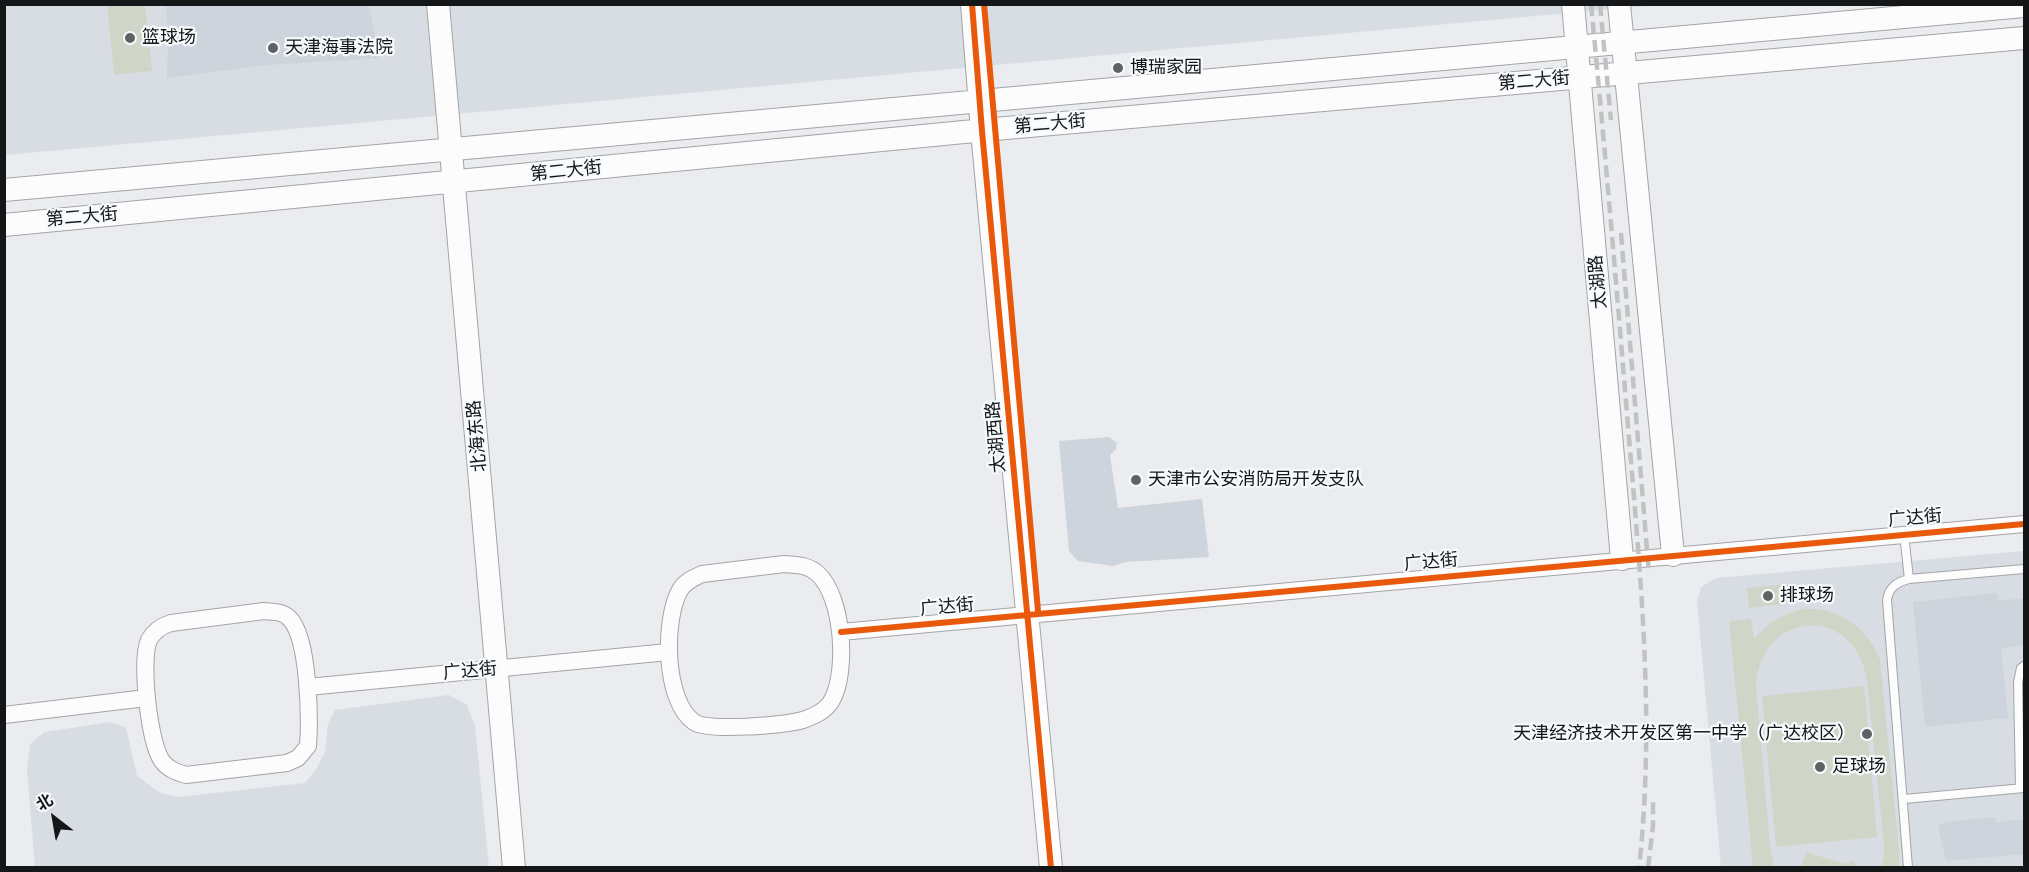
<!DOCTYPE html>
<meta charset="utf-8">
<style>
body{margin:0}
#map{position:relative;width:2029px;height:872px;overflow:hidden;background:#eaecef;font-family:"Alegreya Sans","Noto Sans SC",sans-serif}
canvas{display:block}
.frame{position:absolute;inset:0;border:6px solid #141617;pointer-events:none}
.north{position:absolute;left:24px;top:788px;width:60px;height:60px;-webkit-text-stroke:4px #f6fafd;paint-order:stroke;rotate:329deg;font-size:16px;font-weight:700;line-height:24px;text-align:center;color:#141617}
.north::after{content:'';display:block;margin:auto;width:21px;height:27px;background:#141617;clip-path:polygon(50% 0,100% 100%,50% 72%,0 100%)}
</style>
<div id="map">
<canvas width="2029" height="872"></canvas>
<div class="frame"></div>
<div class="north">北</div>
</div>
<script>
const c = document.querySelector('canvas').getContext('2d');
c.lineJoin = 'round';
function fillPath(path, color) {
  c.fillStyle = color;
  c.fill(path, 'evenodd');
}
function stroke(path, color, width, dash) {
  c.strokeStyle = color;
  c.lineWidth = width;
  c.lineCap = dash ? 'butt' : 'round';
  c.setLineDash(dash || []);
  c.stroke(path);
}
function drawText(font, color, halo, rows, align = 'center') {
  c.font = font + ' "Alegreya Sans","Noto Sans SC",sans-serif';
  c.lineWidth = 4.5;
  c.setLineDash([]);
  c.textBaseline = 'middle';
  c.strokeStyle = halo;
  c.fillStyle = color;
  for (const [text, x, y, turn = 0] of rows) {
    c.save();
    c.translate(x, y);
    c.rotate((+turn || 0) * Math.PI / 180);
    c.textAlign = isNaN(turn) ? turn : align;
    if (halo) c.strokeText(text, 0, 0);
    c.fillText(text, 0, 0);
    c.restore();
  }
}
fillPath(new Path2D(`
 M5,5H1656L5,155Z
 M2024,551V867H1721L1697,601L1701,587L1716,578Z
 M449,695L467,705L475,726L489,867H35L27,770L30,744L45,732L110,722L126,727L137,776L160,793L178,797L305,783L317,768L325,752L328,724L335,710Z`), '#d8dde3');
fillPath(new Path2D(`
 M107,5H145L152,71L114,75Z
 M1788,584L1790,603L1749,608L1747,588Z
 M1804,609C1839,607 1868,628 1880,660L1899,850V867H1881L1884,856V845L1867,680C1855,604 1761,609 1756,685L1770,845L1774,867H1753L1729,621L1751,619L1754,639C1768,623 1783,613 1804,609Z
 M1864,686L1877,837L1776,847L1762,696Z
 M1806,852L1845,864L1853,861L1858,867H1801Z`), '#d0d5c8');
fillPath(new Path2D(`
 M166,4H368L380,58L268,65L167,78L168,38Z
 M1109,437L1117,443L1116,449L1110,455L1118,508L1202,499L1209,557L1126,562L1113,566L1078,561L1069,551L1059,441Z
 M1997,593L1998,601L2025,598V645L2001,648L2008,718L1925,727L1913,602Z
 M1995,817L1996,822L2025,819V854L1946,861L1938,829L1940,824L1945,822Z`), '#cdd4dc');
const lane = new Path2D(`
 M1904,534L1909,579
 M2020,788L2018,682L2021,668L2024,666
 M1904,799L2024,788
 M1908,868L1887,600C1889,587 1897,582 1909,579L2024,569`);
const street = new Path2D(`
 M784,564C797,565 809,565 818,574C843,597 848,671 832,700C826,711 814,716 803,720C785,725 708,732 694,722C664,701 663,620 680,590C685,581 694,578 702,574Z
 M264,611C274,612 283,611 290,619C309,639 310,719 308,746L298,758L287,763L186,775C176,772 168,769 162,761C149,742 140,661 149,640C154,631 161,626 171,623Z
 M841,632L2024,524
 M308,687L668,652
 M4,715L146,698`);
const secondary = new Path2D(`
 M438,4L514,868
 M972,4L982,131L1051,868
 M1573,4L1622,559
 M1619,4L1673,555
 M4,190C678,127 1351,68 2024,6
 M4,225L995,129L2024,38`);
stroke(lane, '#a3a4a6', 10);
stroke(street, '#a3a4a6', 18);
stroke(secondary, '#a3a4a6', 24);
stroke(lane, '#fcfcfd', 8);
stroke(street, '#fcfcfd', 16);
stroke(secondary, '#fcfcfd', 22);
stroke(new Path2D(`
 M1591,4C1605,149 1617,293 1629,438C1641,582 1655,723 1639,868
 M1600,4L1611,120
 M1621,233L1649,574
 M1648,868L1653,826V799`), '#c1c2c2', 4.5, [12, 6]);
stroke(new Path2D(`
 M972,4L982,131L1051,868
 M984,4L1038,611
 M841,632L2024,524`), '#e8590c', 6);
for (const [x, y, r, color] of [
 [130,38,6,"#5f6163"],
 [273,48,6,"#5f6163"],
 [1118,68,6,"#5f6163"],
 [1136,480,6,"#5f6163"],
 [1768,596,6,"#5f6163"],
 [1867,734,6,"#5f6163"],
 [1820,767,6,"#5f6163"]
]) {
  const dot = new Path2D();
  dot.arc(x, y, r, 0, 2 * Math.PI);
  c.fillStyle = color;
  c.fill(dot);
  stroke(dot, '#f6fafd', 2);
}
drawText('18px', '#141617', '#f6fafd', [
 ["篮球场",142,38],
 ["天津海事法院",285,48],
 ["博瑞家园",1130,68],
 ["天津市公安消防局开发支队",1148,480],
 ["排球场",1780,596],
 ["天津经济技术开发区第一中学（广达校区）",1855,734,"right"],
 ["足球场",1832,767]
], 'left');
drawText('18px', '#141617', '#f6fafd', [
 ["第二大街",1534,81,-5],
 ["第二大街",1050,124,-5],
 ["第二大街",566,171,-6],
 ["第二大街",82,217,-5],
 ["太湖路",1598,282,-95],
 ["北海东路",477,436,-95],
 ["太湖西路",996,437,-95],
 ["广达街",1915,518,-5],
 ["广达街",1431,562,-5],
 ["广达街",947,607,-5],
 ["广达街",470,671,-5]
]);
</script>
